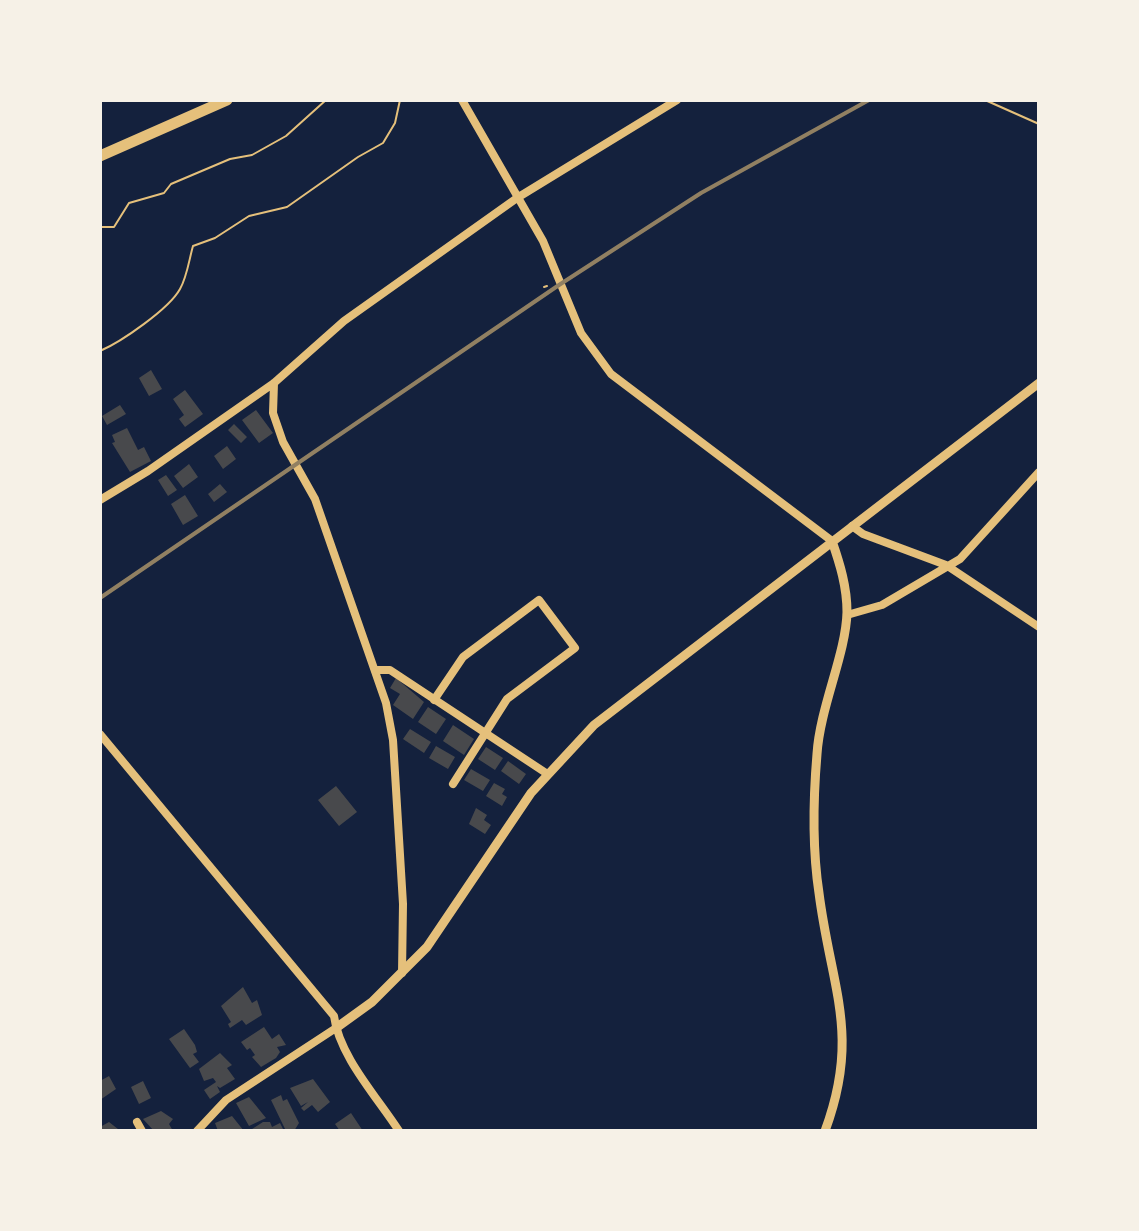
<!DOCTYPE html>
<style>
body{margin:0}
#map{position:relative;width:1139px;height:1231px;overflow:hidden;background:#14213d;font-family:"IBM Plex Sans",sans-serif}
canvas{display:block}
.frame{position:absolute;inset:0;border:102px solid #f6f1e7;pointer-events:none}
</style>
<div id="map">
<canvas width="1139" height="1231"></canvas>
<div class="frame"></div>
</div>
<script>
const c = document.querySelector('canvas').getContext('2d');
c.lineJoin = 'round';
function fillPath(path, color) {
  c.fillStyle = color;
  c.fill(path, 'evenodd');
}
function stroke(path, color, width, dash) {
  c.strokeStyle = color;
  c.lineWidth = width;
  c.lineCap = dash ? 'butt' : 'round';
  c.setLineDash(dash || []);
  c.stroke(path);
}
fillPath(new Path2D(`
 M151,370L162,389L149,396L139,378Z
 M185,390L203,414L185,427L179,419L184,415L173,399Z
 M120,405L126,414L107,425L102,416Z
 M256,410L273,433L259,443L242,420Z
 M234,424L247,437L241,443L228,430Z
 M127,428L138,450L144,447L151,461L130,472L112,443L115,442L112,435Z
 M227,446L236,459L223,469L214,456Z
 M189,464L198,477L183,488L174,476Z
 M166,475L177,490L168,496L158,480Z
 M220,484L227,492L214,502L208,494Z
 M185,495L198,516L183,525L171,504Z
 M396,678L424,702L413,719L393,705L400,694L390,688Z
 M428,707L446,719L436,734L418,722Z
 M453,725L474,739L464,755L443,741Z
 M410,729L431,742L424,753L403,739Z
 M436,746L455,757L448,769L429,758Z
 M486,747L503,758L495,770L478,759Z
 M508,761L526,774L519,784L501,771Z
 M471,769L490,780L483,791L464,780Z
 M494,783L505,789L502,794L507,797L502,806L486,796Z
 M336,786L357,812L339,826L318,800Z
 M476,808L487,815L484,820L491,825L485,834L469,824Z
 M243,987L252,1003L257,1000L262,1015L246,1025L242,1020L230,1028L228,1024L231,1022L221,1006Z
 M264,1027L272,1039L279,1034L286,1045L277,1047L280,1052L276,1058L261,1067L252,1057L255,1055L250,1048L247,1050L241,1042Z
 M184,1029L195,1045L197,1052L193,1054L199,1062L190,1068L169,1039Z
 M220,1053L232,1065L227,1068L235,1079L220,1088L217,1086L220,1092L210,1099L204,1090L216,1082L213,1078L204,1081L199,1069Z
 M109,1076L116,1089L100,1100V1081Z
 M313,1079L330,1102L318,1112L312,1105L304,1111L301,1108L308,1102L301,1106L290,1088Z
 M143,1081L151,1098L139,1104L131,1087Z
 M281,1095L283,1101L287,1099L299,1123L294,1131H286L271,1100Z
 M249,1097L266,1118L249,1126L236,1103Z
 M161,1111L173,1119L169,1124L173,1131H154L143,1119Z
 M351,1113L363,1131H340L335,1124Z
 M232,1116L244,1131H218L215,1123Z
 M109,1122L118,1129L100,1131V1127Z
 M263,1122H270L272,1127L280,1123L284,1131H249Z`), '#48494c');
stroke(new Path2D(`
 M985,100L1039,124
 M100,227H114L129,203L164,193L171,184L230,159L252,155L286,136L326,100
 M544,287L547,286
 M100,351C121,342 169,309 180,289C187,277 189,260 193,246L215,238L249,216L287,207L358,157L383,143L395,123L400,100`), '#e5c07b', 2);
stroke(new Path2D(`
 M462,100L543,241L581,333L611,374L832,541
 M274,383L273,413L283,442L315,499L386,703L393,740L403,904L402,973
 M100,500L148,471L274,383L344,321L517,198L677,100
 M852,526L863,534L946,565L1039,627
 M847,615L882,605L960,559L1039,472
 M377,670H390L546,773
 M434,700L463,657L539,600L575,648L507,699L453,784
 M100,734L334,1016C339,1056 378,1098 399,1131
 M137,1122L142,1131
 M197,1131L226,1100L336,1028`), '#e5c07b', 8);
stroke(new Path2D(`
 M336,1028L372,1002L427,947L531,793L594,725L1039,383
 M825,1131C861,1034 831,988 819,893C812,847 813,801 817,754C820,707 846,654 847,612C847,587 840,564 832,541`), '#e5c07b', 9);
stroke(new Path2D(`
 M100,156L227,100`), '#e5c07b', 11);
stroke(new Path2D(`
 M100,598L559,285L701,193L869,100`), '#918062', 4);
</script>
